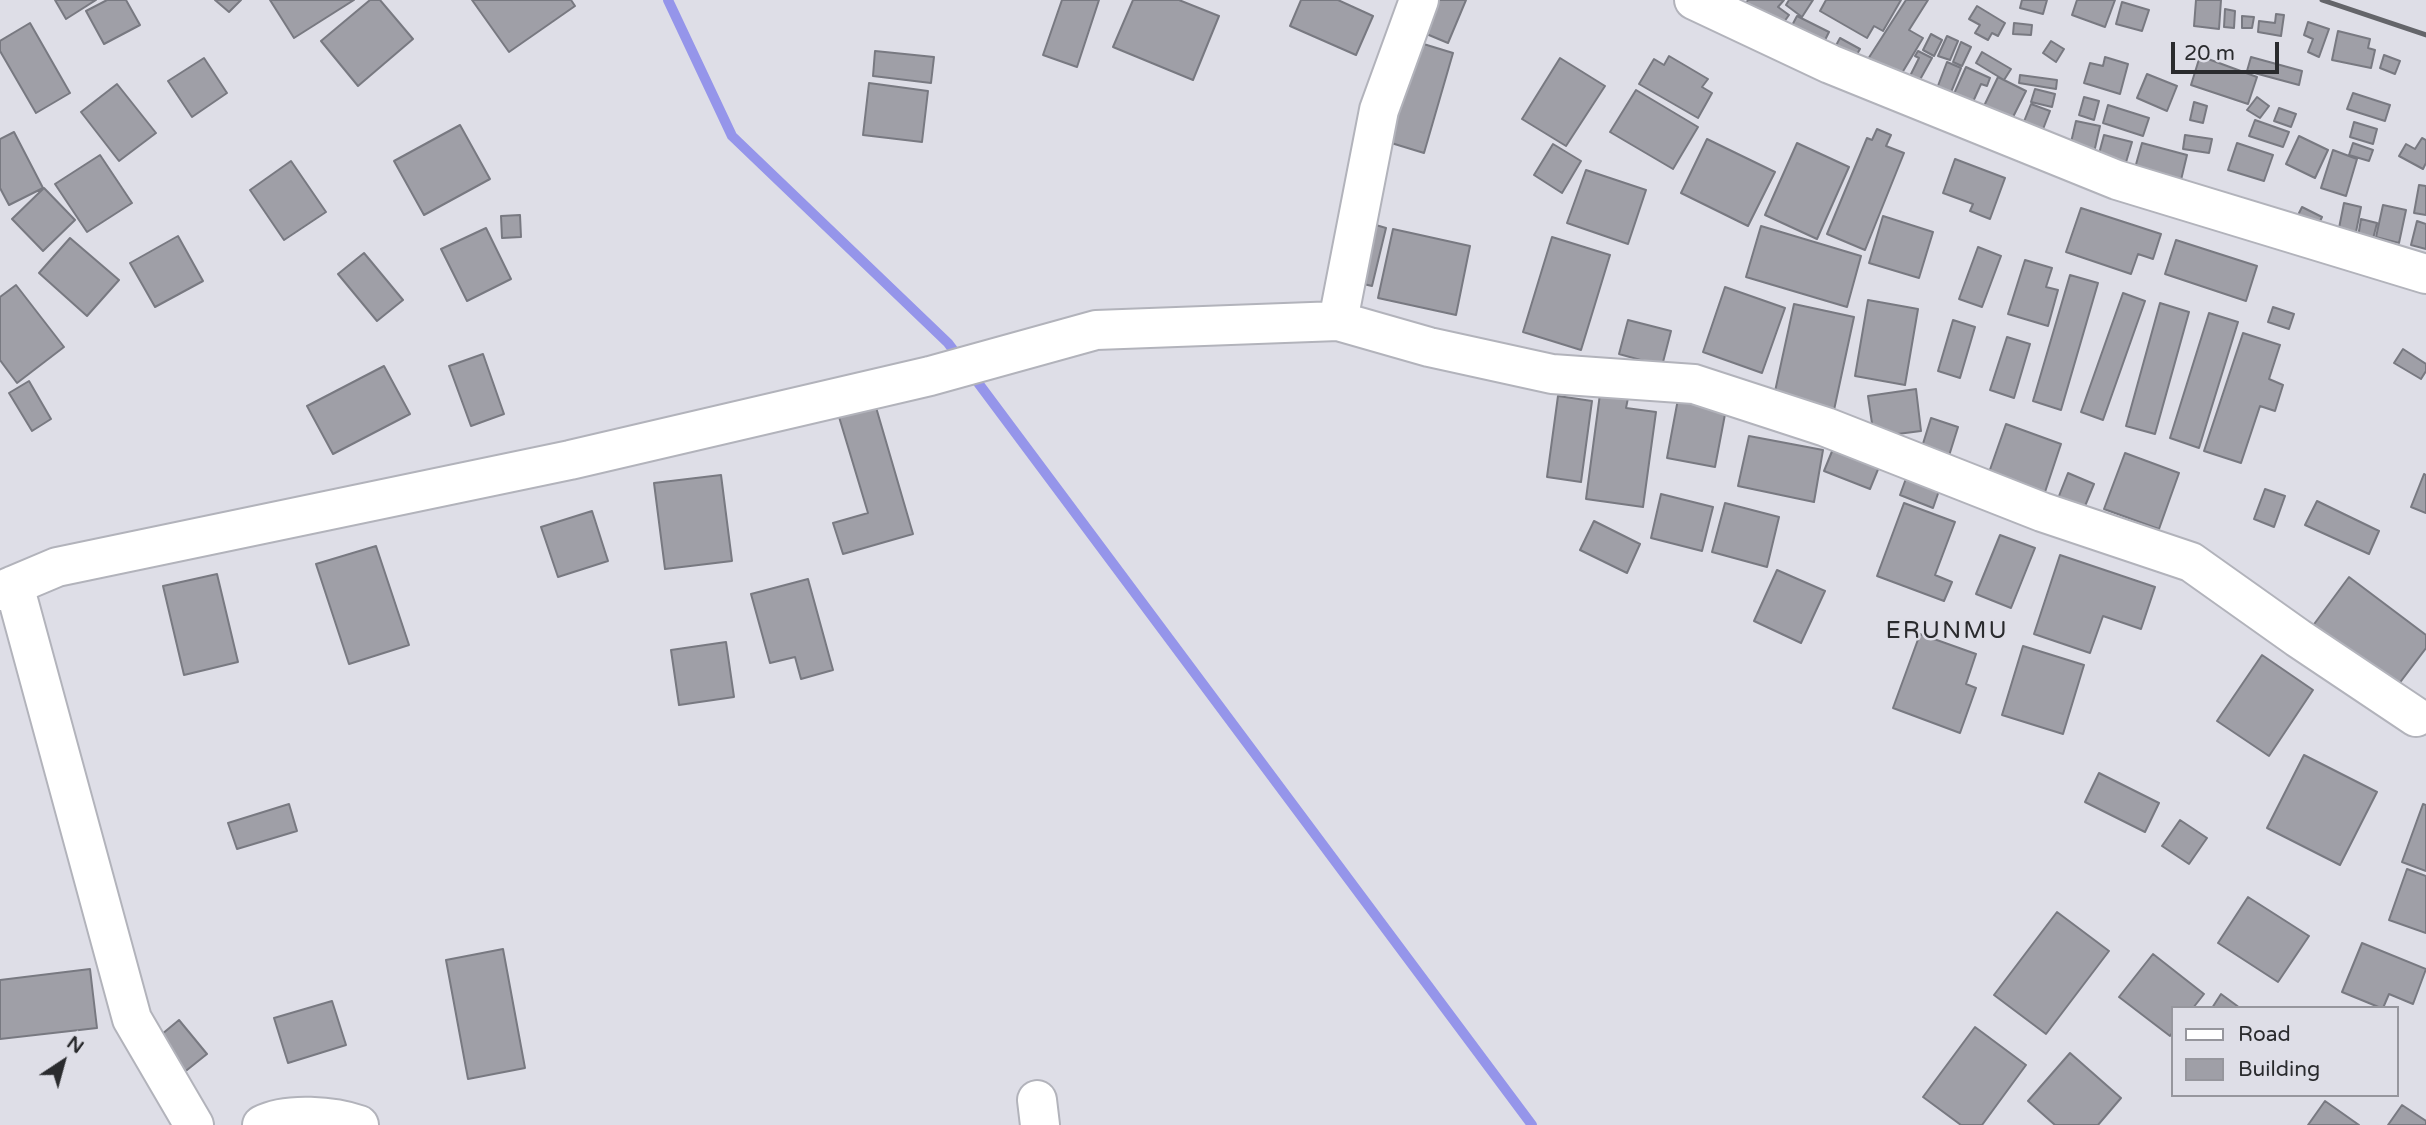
<!DOCTYPE html>
<style>
body{margin:0}
#map{position:relative;width:2426px;height:1125px;overflow:hidden;background:#dedee7;font-family:"Varela Round",sans-serif}
canvas{display:block}
.legend{position:absolute;left:2171px;top:1006px;width:228px;height:91px;box-sizing:border-box;background:#dedee7;border:2px solid #96969d;margin:0;padding:9px 12px;list-style:none;font-size:21px;color:#2a2b2e}
.legend li{display:flex;align-items:center;gap:14px;height:35px}
.legend b{width:35px;border:2px solid #96969d}
.north{position:absolute;left:28px;top:1027px;width:70px;height:70px;-webkit-text-stroke:5px #dedee7;paint-order:stroke;rotate:36deg;font-size:19px;font-weight:700;line-height:28px;text-align:center;color:#2a2b2e}
.north::after{content:'';display:block;margin:auto;width:24px;height:32px;background:#2a2b2e;clip-path:polygon(50% 0,100% 100%,50% 72%,0 100%)}
.scale{position:absolute;left:2171px;top:42px;width:108px;height:32px;box-sizing:border-box;border:4px solid #2a2b2e;border-top:0;padding-left:9px;font-size:21px;line-height:24px;white-space:nowrap;color:#2a2b2e;-webkit-text-stroke:5px #dedee7;paint-order:stroke}
</style>
<div id="map">
<canvas width="2426" height="1125"></canvas>
<ul class="legend">
<li><b style="height:9px;background:#fff"></b>Road</li>
<li><b style="height:19px;background:#9f9fa7"></b>Building</li>
</ul>
<div class="north">N</div>
<div class="scale">20 m</div>
</div>
<script>
const c = document.querySelector('canvas').getContext('2d');
c.lineJoin = 'round';
function stroke(path, color, width, dash) {
  c.strokeStyle = color;
  c.lineWidth = width;
  c.lineCap = dash ? 'butt' : 'round';
  c.setLineDash(dash || []);
  c.stroke(path);
}
function fillPath(path, color) {
  c.fillStyle = color;
  c.fill(path, 'evenodd');
}
function drawText(font, color, halo, rows, align = 'center') {
  c.font = font + ' "Varela Round",sans-serif';
  c.lineWidth = 5;
  c.setLineDash([]);
  c.textBaseline = 'middle';
  c.strokeStyle = halo;
  c.fillStyle = color;
  for (const [text, x, y, turn = 0] of rows) {
    c.save();
    c.translate(x, y);
    c.rotate((+turn || 0) * Math.PI / 180);
    c.textAlign = isNaN(turn) ? turn : align;
    if (halo) c.strokeText(text, 0, 0);
    c.fillText(text, 0, 0);
    c.restore();
  }
}
stroke(new Path2D(`
 M668,0L732,136L948,343L960,359
 M970,372L1532,1125`), '#9595ea', 10);
const building = new Path2D(`
 M55,0H96L66,19Z
 M107,0H126L140,25L104,44L86,11Z
 M215,0H241L229,12Z
 M270,0H354L294,38Z
 M370,0H380L413,39L358,86L321,41Z
 M472,0H571L575,6L509,52Z
 M1062,0H1099L1077,67L1043,55Z
 M1133,0H1179L1219,16L1193,80L1113,47Z
 M1301,0H1338L1373,16L1356,55L1290,26Z
 M1429,0H1466L1448,43L1417,30Z
 M1748,0H1784L1778,7L1789,15L1779,29L1745,5Z
 M1789,0H1813L1802,17L1786,5Z
 M1826,0H1901L1883,31L1874,26L1867,38L1820,11Z
 M1906,0H1928L1909,30L1923,38L1899,78L1868,59Z
 M2022,0H2047L2043,14L2020,8Z
 M2077,0H2115L2105,27L2072,15Z
 M2196,0H2221L2219,29L2194,26Z
 M2122,2L2149,10L2142,31L2116,24Z
 M1977,6L2005,23L1998,36L1992,33L1988,40L1975,33L1980,25L1969,19Z
 M2225,9L2235,11L2234,28L2224,27Z
 M2276,14L2284,15L2281,36L2258,32L2259,21L2275,23Z
 M1797,16L1829,32L1820,50L1788,33Z
 M2242,16L2254,17L2252,28H2242Z
 M2308,22L2329,29L2319,57L2308,52L2313,39L2304,35Z
 M30,23L70,93L36,113L0,51V41Z
 M2014,23L2032,25L2031,35L2013,34Z
 M2338,31L2370,39L2368,48L2375,50L2371,68L2332,60Z
 M1931,34L1942,40L1934,56L1923,50Z
 M1947,36L1958,41L1950,60L1938,56Z
 M1840,38L1860,49L1852,63L1833,51Z
 M2051,41L2064,49L2056,62L2043,53Z
 M1417,42L1453,53L1424,153L1388,142Z
 M1961,42L1971,47L1962,66L1953,62Z
 M875,51L934,57L931,83L873,76Z
 M1918,51L1932,58L1917,85L1908,80L1919,58L1915,56Z
 M1982,52L2011,69L2004,80L1976,63Z
 M2384,55L2400,61L2395,74L2380,68Z
 M1669,56L1708,79L1702,87L1712,93L1698,118L1639,84L1654,59L1664,65Z
 M2200,56L2257,77L2248,104L2191,85Z
 M2105,57L2128,64L2120,94L2084,83L2090,63L2103,66Z
 M2251,57L2302,71L2299,85L2247,71Z
 M204,58L227,93L192,117L168,81Z
 M1560,58L1605,86L1566,146L1522,119Z
 M1947,62L1961,68L1949,97L1936,91Z
 M1966,67L1990,78L1987,86L1981,84L1972,104L1953,96Z
 M2147,74L2177,86L2167,111L2137,98Z
 M2020,75L2057,80L2056,89L2019,83Z
 M1998,77L2026,91L2011,121L1983,108Z
 M869,83L928,91L922,142L863,135Z
 M117,84L156,133L119,161L81,112Z
 M2035,89L2055,94L2052,107L2031,102Z
 M1636,90L1698,127L1673,169L1610,132Z
 M2353,93L2390,105L2385,121L2347,109Z
 M2084,97L2099,101L2094,120L2079,115Z
 M2257,97L2269,106L2260,118L2247,110Z
 M2194,102L2207,106L2203,123L2190,120Z
 M2031,104L2050,111L2040,137L2021,129Z
 M2108,105L2149,118L2143,136L2103,123Z
 M2279,108L2296,114L2291,127L2274,121Z
 M2255,120L2289,132L2283,147L2249,136Z
 M2076,121L2100,126L2093,157L2069,151Z
 M2354,122L2377,129L2373,144L2350,137Z
 M460,125L490,179L424,215L394,161Z
 M1877,129L1891,135L1886,146L1904,153L1865,250L1827,234L1867,138L1872,140Z
 M14,132L43,188L9,205L0,188V139Z
 M2104,135L2132,142L2124,169L2097,161Z
 M2185,135L2212,139L2209,153L2183,149Z
 M2299,136L2328,150L2315,178L2286,164Z
 M2422,138L2426,140V163L2423,169L2399,156L2406,144L2415,149Z
 M1707,139L1775,172L1748,226L1681,193Z
 M1797,143L1849,167L1817,239L1765,215Z
 M2142,143L2187,155L2181,180L2135,168Z
 M2237,143L2273,155L2264,181L2228,170Z
 M2353,143L2373,150L2369,161L2349,155Z
 M1553,144L1581,161L1562,193L1534,175Z
 M2333,150L2357,159L2346,196L2321,188Z
 M100,155L132,203L87,232L55,184Z
 M1955,159L2005,178L1990,219L1970,211L1973,204L1943,193Z
 M291,161L326,212L284,240L250,190Z
 M1586,170L1646,190L1628,244L1567,223Z
 M2419,185L2426,186V215L2414,213Z
 M44,188L75,220L43,251L12,219Z
 M2344,203L2361,207L2356,232L2339,228Z
 M2383,205L2406,210L2399,243L2376,237Z
 M2302,207L2322,217L2312,238L2291,229Z
 M2081,208L2161,234L2153,259L2138,254L2131,274L2066,252Z
 M520,215L521,237L502,238L501,216Z
 M1883,216L1933,232L1919,278L1869,263Z
 M2361,219L2377,223L2370,251L2358,237Z
 M2417,221L2426,224V249L2411,245Z
 M1369,223L1386,228L1372,286L1355,282Z
 M1761,226L1861,256L1847,307L1746,277Z
 M486,228L511,279L467,301L441,249Z
 M1393,229L1470,246L1456,315L1378,298Z
 M178,236L203,281L155,307L130,263Z
 M1552,237L1610,255L1581,350L1523,332Z
 M70,238L119,280L87,316L39,273Z
 M2176,240L2257,266L2246,301L2165,274Z
 M1978,247L2001,256L1982,307L1959,299Z
 M364,253L403,300L377,321L338,274Z
 M2025,260L2052,268L2046,287L2058,290L2048,326L2008,314Z
 M2070,275L2098,283L2061,410L2033,401Z
 M16,285L64,347L17,383L0,360V297Z
 M1725,287L1785,308L1762,373L1703,352Z
 M2123,293L2145,301L2103,420L2081,412Z
 M1868,300L1918,309L1905,385L1855,376Z
 M2160,303L2189,312L2155,434L2126,426Z
 M1794,304L1854,317L1834,410L1774,396Z
 M2273,307L2294,314L2289,329L2268,322Z
 M2209,313L2238,322L2199,448L2170,438Z
 M1628,320L1671,331L1662,366L1619,354Z
 M1953,320L1975,327L1960,378L1938,371Z
 M2243,333L2280,345L2269,379L2283,385L2275,411L2260,406L2241,463L2204,451Z
 M2007,337L2030,344L2014,398L1990,390Z
 M2403,349L2426,364V371L2421,379L2394,363Z
 M483,354L504,414L471,426L449,366Z
 M384,366L410,414L333,454L307,406Z
 M29,381L51,419L32,431L9,393Z
 M1916,389L1921,431L1874,437L1868,396Z
 M1600,394L1628,398L1626,408L1656,412L1643,507L1586,499Z
 M1558,396L1592,401L1581,482L1547,477Z
 M873,397L913,534L843,554L833,523L868,513L836,407Z
 M1678,399L1726,409L1715,467L1667,458Z
 M1931,418L1958,427L1948,459L1921,450Z
 M2006,424L2061,444L2042,501L1986,481Z
 M1749,436L1823,450L1814,502L1738,486Z
 M1835,444L1881,462L1870,489L1824,471Z
 M2125,453L2179,473L2159,529L2104,509Z
 M1908,473L1941,485L1933,508L1900,495Z
 M2068,473L2094,484L2083,511L2057,501Z
 M2424,474L2426,475V513L2411,507Z
 M721,475L732,561L665,569L654,483Z
 M2265,489L2285,496L2274,527L2254,519Z
 M1661,494L1713,507L1702,551L1651,538Z
 M2317,501L2379,531L2369,554L2305,525Z
 M1725,503L1779,517L1767,567L1712,552Z
 M1904,503L1955,522L1935,575L1952,582L1944,601L1877,576Z
 M592,511L608,561L558,577L541,527Z
 M1594,521L1640,544L1627,573L1580,550Z
 M2000,535L2035,548L2011,608L1976,594Z
 M376,546L409,645L349,664L316,564Z
 M2060,555L2155,587L2141,629L2103,616L2090,653L2034,634Z
 M1777,570L1825,591L1801,643L1754,621Z
 M217,574L238,662L184,675L163,586Z
 M2349,577L2426,635V648L2392,693L2309,631Z
 M808,579L833,670L801,679L795,657L770,663L751,594Z
 M1920,634L1976,654L1966,684L1976,688L1960,733L1893,708Z
 M726,642L734,697L679,705L671,650Z
 M2023,646L2084,665L2063,734L2002,715Z
 M2262,655L2313,690L2269,756L2217,721Z
 M2304,755L2377,792L2340,865L2267,828Z
 M2099,773L2159,803L2145,832L2085,802Z
 M289,804L297,831L237,849L228,823Z
 M2423,804L2426,805V871L2402,862Z
 M2180,820L2207,838L2189,864L2162,846Z
 M2407,869L2426,876V933L2389,920Z
 M2248,897L2309,936L2278,982L2218,943Z
 M2057,912L2109,951L2046,1034L1994,995Z
 M2362,943L2426,969L2413,1004L2389,994L2383,1008H2381L2342,992Z
 M503,949L525,1068L468,1079L446,960Z
 M2153,954L2204,994L2193,1008H2172V1033L2170,1036L2119,997Z
 M90,969L97,1028L0,1039V980Z
 M2221,994L2240,1008H2212Z
 M332,1001L346,1045L288,1063L274,1018Z
 M179,1020L207,1054L177,1078L150,1044Z
 M1975,1027L2026,1065L1982,1125H1961L1923,1097Z
 M2070,1053L2121,1098L2098,1125H2055L2028,1101Z
 M2325,1101L2359,1125H2308Z
 M2402,1105L2426,1121V1125H2388Z`);
fillPath(building, '#9f9fa7');
stroke(building, '#787981', 2);
const street = new Path2D(`
 M1694,0L1830,64L2117,180L2426,274
 M1338,321L1379,110L1419,0
 M14,585L132,1019L194,1125
 M0,591L57,567L570,460L930,376L1096,330L1338,321L1429,347L1552,374L1694,384L1826,427L2042,512L2191,562L2298,638L2416,717
 M1037,1100L1040,1125
 M262,1125C287,1112 334,1116 359,1125`);
stroke(street, '#b2b3bb', 42);
stroke(street, '#fff', 38);
stroke(new Path2D(`
 M2322,0L2426,35`), '#64656a', 5);
c.letterSpacing = '2px';
drawText('24px', '#2a2b2e', '#dedee7', [
 ["ERUNMU",1947,632]
]);
c.letterSpacing = '0px';
</script>
